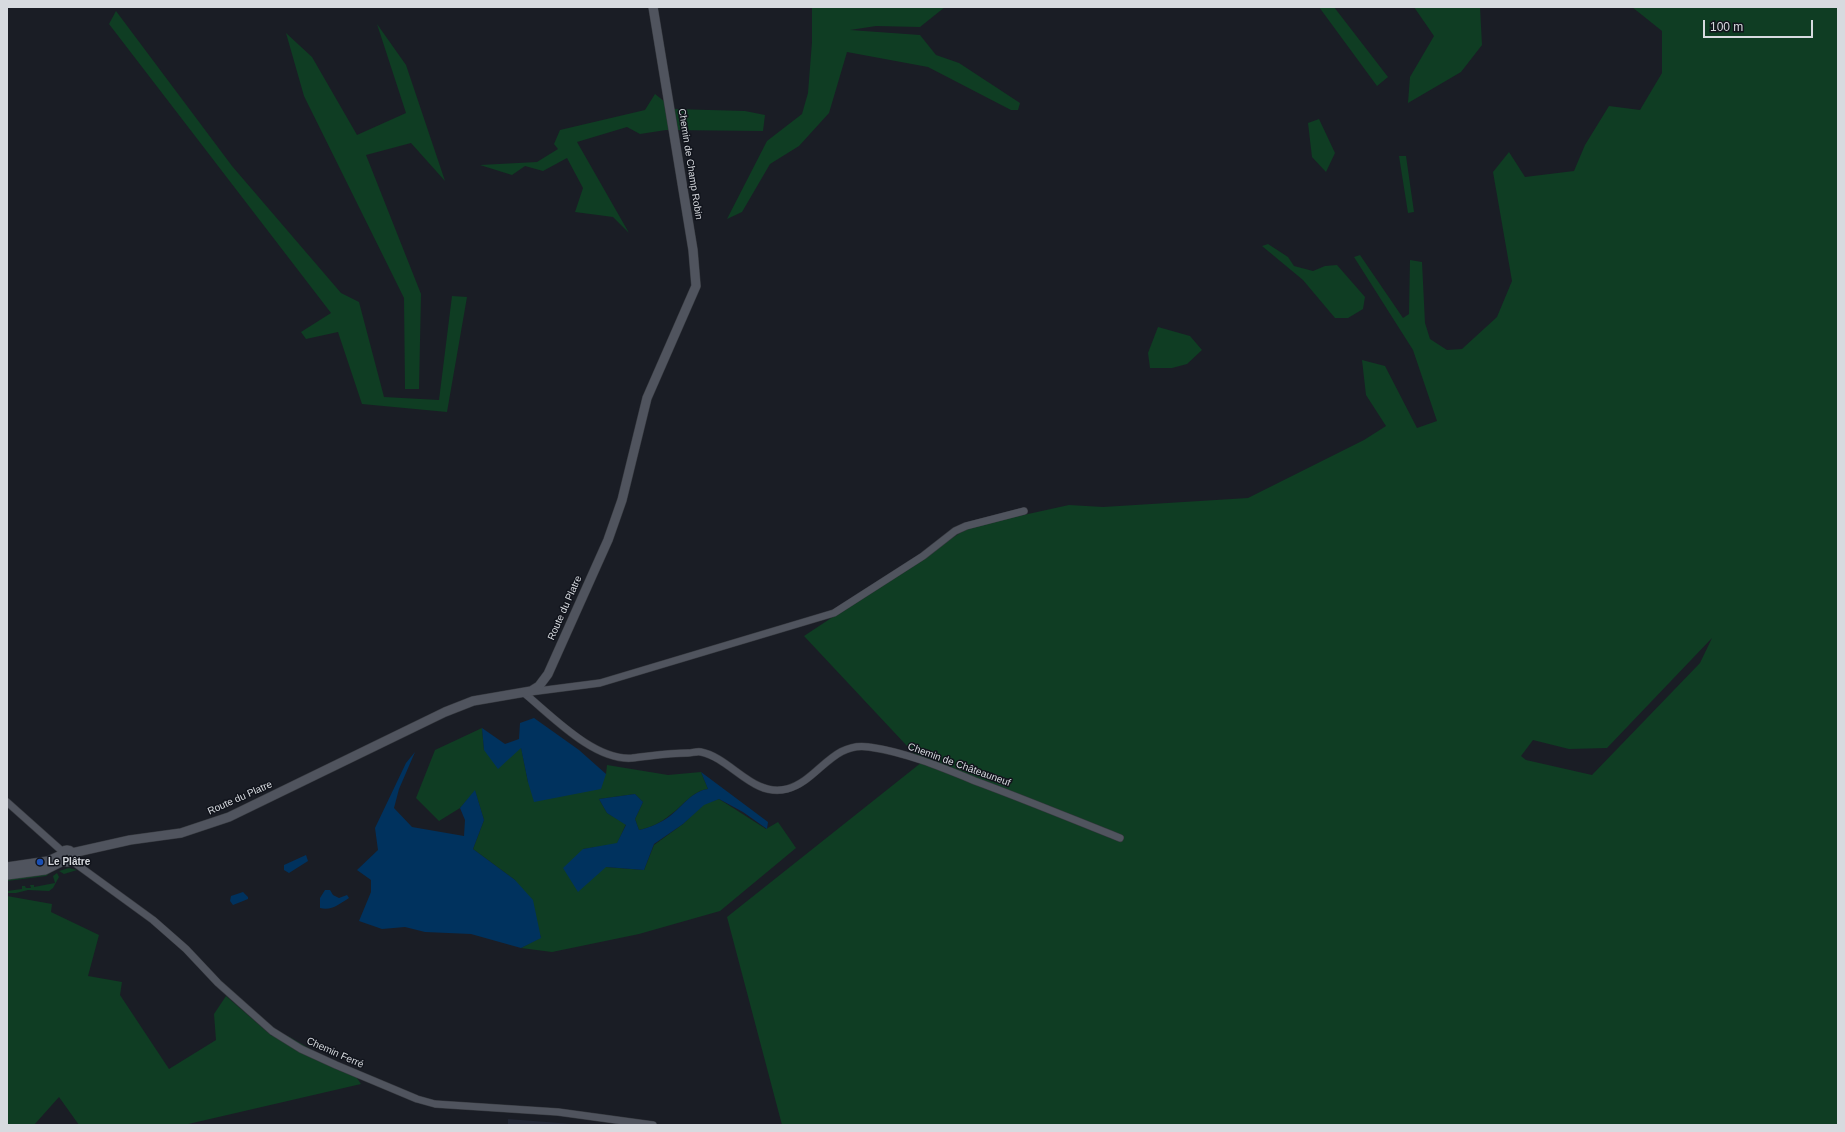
<!DOCTYPE html>
<meta charset="utf-8">
<style>
body{margin:0}
#map{position:relative;width:1845px;height:1132px;overflow:hidden;background:#1a1d25;font-family:Arial,sans-serif}
canvas{display:block}
.frame{position:absolute;inset:0;border:8px solid #d7dadf;pointer-events:none}
.scale{position:absolute;left:1703px;top:20px;width:110px;height:18px;box-sizing:border-box;border:2px solid #d7dadf;border-top:0;padding-left:5px;font-size:12px;line-height:14px;white-space:nowrap;color:#d7dadf;-webkit-text-stroke:3px #11141c;paint-order:stroke}
</style>
<div id="map">
<canvas width="1845" height="1132"></canvas>
<div class="frame"></div>
<div class="scale">100 m</div>
</div>
<script>
const c = document.querySelector('canvas').getContext('2d');
c.lineJoin = 'round';
function fillPath(path, color) {
  c.fillStyle = color;
  c.fill(path, 'evenodd');
}
function stroke(path, color, width, dash) {
  c.strokeStyle = color;
  c.lineWidth = width;
  c.lineCap = dash ? 'butt' : 'round';
  c.setLineDash(dash || []);
  c.stroke(path);
}
function drawText(font, color, halo, rows, align = 'center') {
  c.font = font + ' Arial,sans-serif';
  c.lineWidth = 3;
  c.setLineDash([]);
  c.textBaseline = 'middle';
  c.strokeStyle = halo;
  c.fillStyle = color;
  for (const [text, x, y, turn = 0] of rows) {
    c.save();
    c.translate(x, y);
    c.rotate((+turn || 0) * Math.PI / 180);
    c.textAlign = isNaN(turn) ? turn : align;
    if (halo) c.strokeText(text, 0, 0);
    c.fillText(text, 0, 0);
    c.restore();
  }
}
fillPath(new Path2D(`
 M508,1119L585,1125H508Z`), '#212634');
fillPath(new Path2D(`
 M812,7H945L920,27L876,26L850,30L920,35L936,55L959,63L1020,103L1018,110H1011L928,67L847,52L829,113L799,146L770,164L742,212L727,219L767,141L802,114L808,93L812,42Z
 M1319,7H1334L1388,77L1377,86Z
 M1414,7H1480L1482,45L1461,72L1408,103L1410,77L1434,36Z
 M1632,7H1838V1125H782L727,917L922,762L804,636L969,527L1069,505L1103,507L1248,498L1364,440L1386,426L1366,395L1362,360L1385,366L1417,428L1437,421L1413,350L1354,257L1360,255L1403,318L1409,314L1410,260L1422,262L1425,323L1430,339L1447,350L1462,349L1497,317L1512,281L1493,172L1509,152L1525,177L1574,171L1585,145L1609,106L1640,110L1662,73V31ZM1712,638L1700,663L1592,775L1526,760L1521,756L1533,740L1569,749L1607,748Z
 M116,11L232,166L341,293L359,302L384,397L439,400L452,296L467,297L447,412L362,404L338,332L306,339L301,332L331,313L109,24Z
 M377,24L406,65L445,181L411,143L366,155L421,294L419,389H405L404,298L304,96L286,33L312,57L357,135L406,113Z
 M655,94L674,109L745,111L765,115L763,131L666,130L640,134L627,127L577,142L629,233L613,217L575,212L583,188L567,158L543,171L525,166L512,175L480,165L537,162L558,149L554,144L560,130L645,110Z
 M1319,119L1335,153L1326,172L1312,157L1308,123Z
 M1399,156H1406L1414,212L1408,213Z
 M1268,244L1288,257L1294,266L1313,271L1325,266L1337,265L1365,297L1363,309L1348,318H1335L1303,280L1262,246Z
 M1158,327L1190,336L1202,350L1187,364L1172,368H1150L1148,353Z
 M482,728L484,750L521,747L528,782L606,774L607,765L668,775L701,772L708,789C692,791 683,806 670,815C662,822 650,828 639,830L635,819L643,802L635,794L599,799L607,813L626,824L617,844L583,849L606,867L644,870L654,845L683,824L704,804L719,799L766,829L778,822L796,848L720,911L639,934L552,952L521,948L541,937L515,880L473,849L484,820L475,791L460,808L439,821L416,798L435,750Z
 M69,868L77,870L64,874L59,871Z
 M54,870L46,876L7,881V878Z
 M57,873L59,877L53,888L49,891L28,890L16,893H7V891L22,889V886H25L26,888H31L30,885H34V887L55,883L53,876Z
 M7,896L52,904L51,912L99,935L88,976L122,982L120,995L169,1069L216,1040L214,1014L226,996L272,1036H288L355,1075L361,1084L184,1125H79L59,1097L34,1125H7Z`), '#0f3d23');
fillPath(new Path2D(`
 M534,718L579,750L606,774L601,789L534,802L528,782L521,748L498,769L484,750L482,728L505,744L519,739L520,723Z
 M415,752L399,789L394,808L412,827L464,836L465,820L460,808L475,790L484,820L473,849L515,880L533,900L541,938L521,948L471,934L425,932L405,927L382,929L359,921L371,892V880L357,870L378,850L375,828L406,763Z
 M701,772L768,822L767,829L743,812L719,799L704,805L683,824L654,844L644,870L606,867L578,892L563,868L583,849L617,843L626,825L607,813L599,799L635,794L643,802L635,819L639,830C650,828 662,822 670,816C683,806 692,791 708,789Z
 M306,855L308,861L289,873L284,870V865Z
 M325,890H330L333,895L339,898L347,895L349,898C339,904 332,911 320,908V898Z
 M243,892L248,897V899L233,905L230,901L231,896Z`), '#00325e');
const street = new Path2D(`
 M530,692L600,683L834,613L923,556L955,531L966,526L1024,511
 M524,693C551,715 594,761 632,758C651,756 669,753 688,753C692,753 697,751 701,752C731,758 753,798 787,789C818,781 832,741 869,747C905,752 941,767 975,781C1024,799 1072,819 1120,838
 M7,802L63,852
 M72,861L153,920L186,949L218,983L272,1031L301,1049L336,1065L417,1099L435,1104L558,1112L653,1125`);
const secondary = new Path2D(`
 M61 856a6 6 0 1 1 12 0a6 6 0 1 1-12 0Z
 M72,853L130,840L181,833L229,817L445,712L473,701L531,691L539,686L548,674L608,540L622,500L647,398L696,286L693,250L653,7
 M7,867L48,861L61,855
 M7,875L45,870L63,861`);
stroke(street, '#373a40', 8);
stroke(secondary, '#373a40', 10);
stroke(street, '#50545e', 7);
stroke(secondary, '#50545e', 9);
for (const [x, y, r, color] of [
 [40,862,4,"#1a4fb4"]
]) {
  const dot = new Path2D();
  dot.arc(x, y, r, 0, 2 * Math.PI);
  c.fillStyle = color;
  c.fill(dot);
  stroke(dot, '#11141c', 1.5);
}
drawText('10px', '#d7dadf', '#11141c', [
 ["Chemin de Champ Robin",690,164,81],
 ["Route du Platre",565,608,-66],
 ["Chemin de Châteauneuf",959,765,20],
 ["Route du Platre",240,798,-24],
 ["Chemin Ferré",335,1053,24]
]);
drawText('bold 10px', '#d7dadf', '#11141c', [
 ["Le Plâtre",48,862]
], 'left');
</script>
